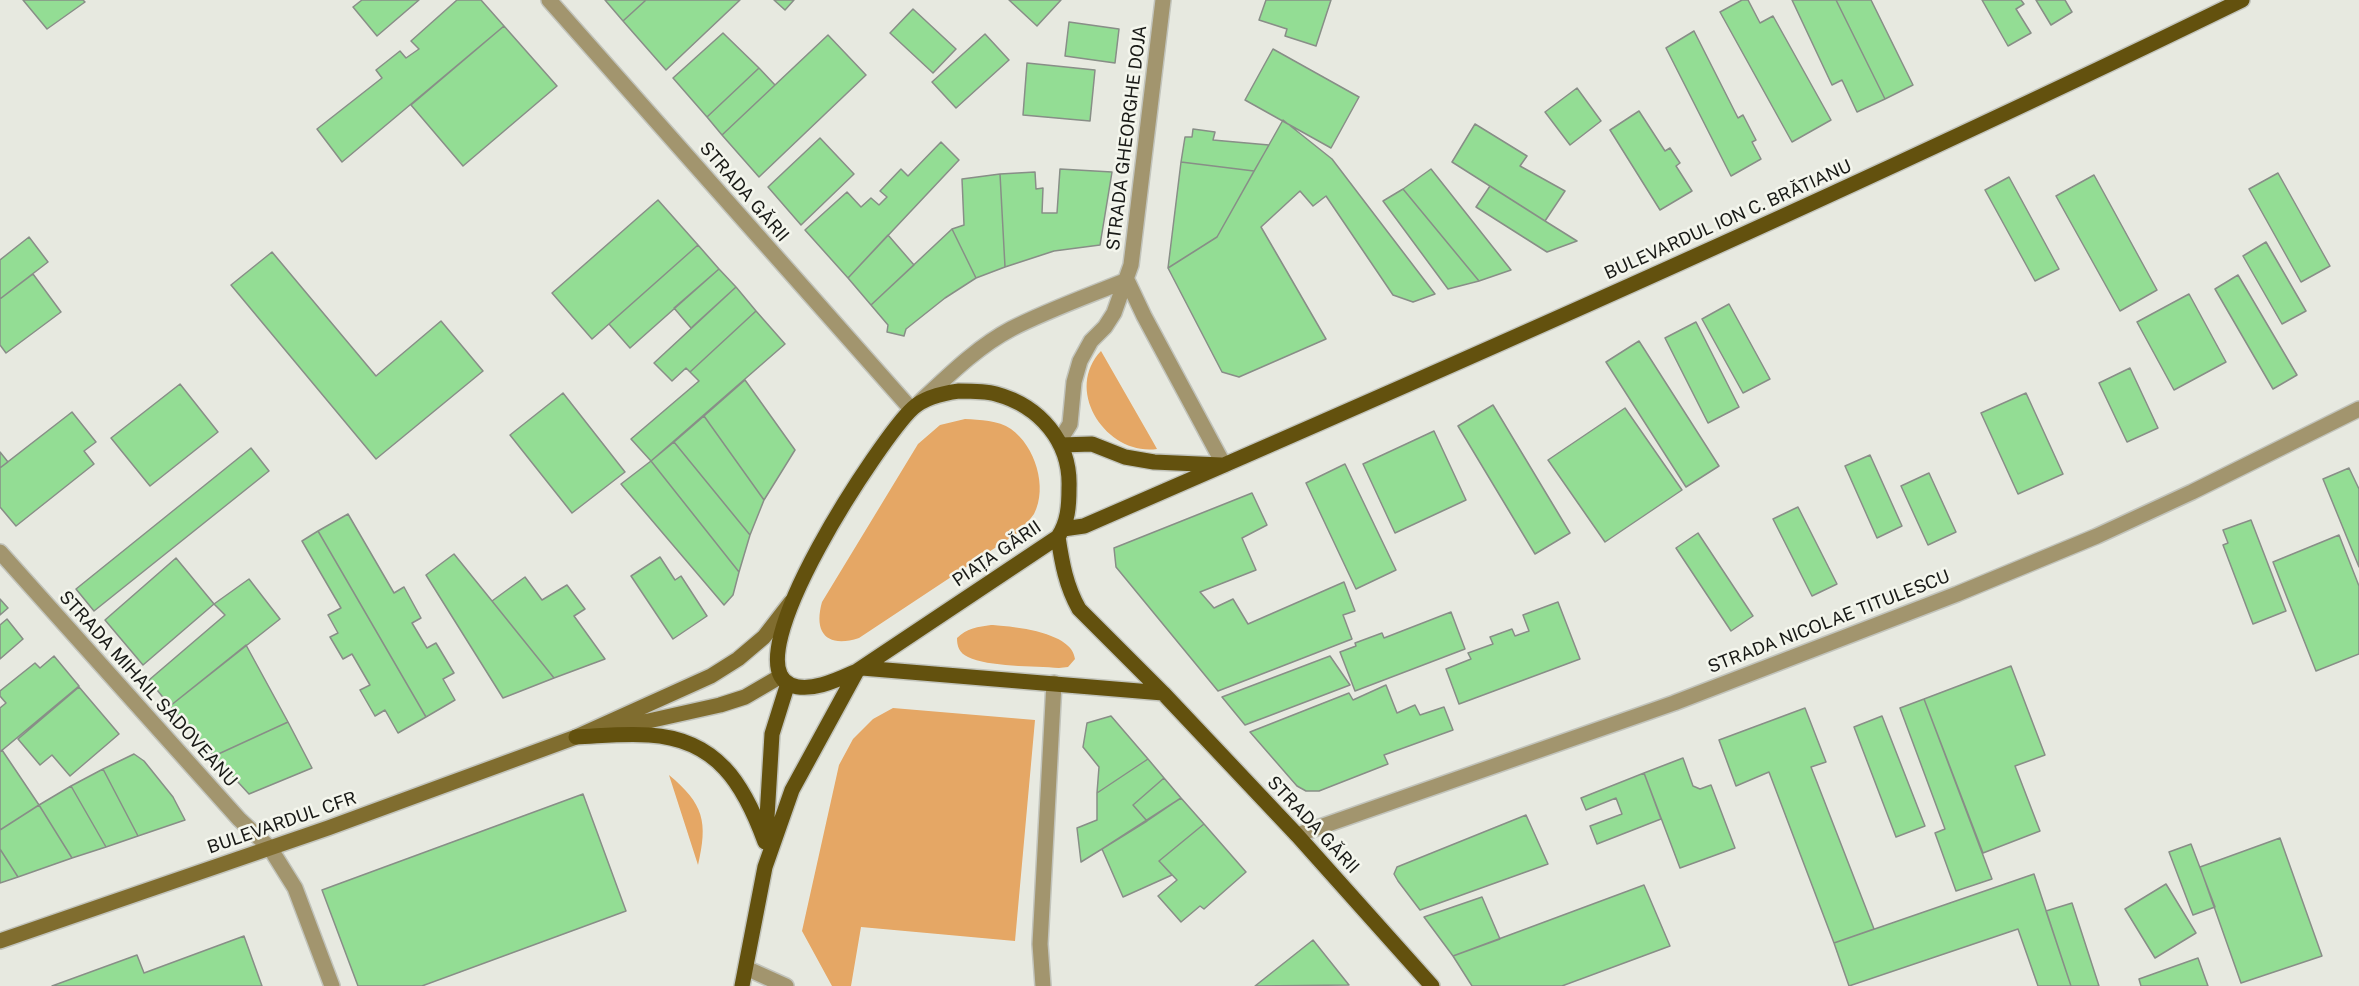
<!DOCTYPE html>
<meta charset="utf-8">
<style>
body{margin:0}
canvas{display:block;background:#e7e9e0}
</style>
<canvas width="2359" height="986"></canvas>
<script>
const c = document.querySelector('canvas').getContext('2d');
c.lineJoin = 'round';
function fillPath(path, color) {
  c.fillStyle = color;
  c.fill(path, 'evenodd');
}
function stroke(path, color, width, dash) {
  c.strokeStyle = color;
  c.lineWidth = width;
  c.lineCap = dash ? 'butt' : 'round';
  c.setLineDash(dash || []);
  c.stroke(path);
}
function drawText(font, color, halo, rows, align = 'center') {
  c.font = font + ' "Public Sans",sans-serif';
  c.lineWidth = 5;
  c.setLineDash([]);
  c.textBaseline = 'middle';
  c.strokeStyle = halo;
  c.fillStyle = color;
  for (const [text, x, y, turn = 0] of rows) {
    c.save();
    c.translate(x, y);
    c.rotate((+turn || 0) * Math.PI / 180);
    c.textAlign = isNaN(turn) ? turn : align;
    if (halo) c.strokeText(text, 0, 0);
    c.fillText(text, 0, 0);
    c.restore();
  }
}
fillPath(new Path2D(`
 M1101,351L1152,440L1157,449C1107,456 1063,391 1101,351Z
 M965,419C980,420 998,420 1011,429C1035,446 1048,487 1034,514C1030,520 1023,526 1019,532L859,638C828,648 813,634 822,602L918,444L940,425Z
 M991,625C1012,626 1073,632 1075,659L1068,667L1059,668C1035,666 988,667 968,657C959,653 957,646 957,638C967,628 978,627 991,625Z
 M893,708L1035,720L1015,941L861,927L851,986H832L802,931L839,765L853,739L873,719Z
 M669,775C704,804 708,822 698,865Z`), '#e5a765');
const building = new Path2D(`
 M23,0H83L85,2L47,29Z
 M362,0H419L377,36L353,7Z
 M457,0H481L504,26L342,162L317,129L382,78L376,70L400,51L406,58L419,49L411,41Z
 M605,0H646L623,21Z
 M646,0H740L666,70L623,21Z
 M774,0H794L785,10Z
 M1009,0H1061L1037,26Z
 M1266,0H1331L1316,46L1285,36L1287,29L1259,20Z
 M1742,0H1748L1760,23L1773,16L1831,120L1792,142L1720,12Z
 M1792,0H1836L1885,99L1857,112L1842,80L1832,85Z
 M1836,0H1871L1913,85L1885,99Z
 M1982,0H2021L2024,4L2016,9L2031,33L2008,46Z
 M2036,0H2065L2072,12L2051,25Z
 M913,9L956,49L933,73L890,33Z
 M1069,22L1119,29L1115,63L1065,56Z
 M504,26L557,86L463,166L411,105Z
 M1694,31L1738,118L1743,115L1756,140L1752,142L1761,159L1731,176L1666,48Z
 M723,33L759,68L707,117L673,78Z
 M985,34L1009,60L956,108L932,82Z
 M828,35L866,75L759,177L722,135Z
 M1273,49L1359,97L1331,148L1245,100Z
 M1027,63L1095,70L1090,121L1023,115Z
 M759,68L775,85L722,135L707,117Z
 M1577,88L1601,121L1570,145L1545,112Z
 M1639,111L1665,151L1670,148L1680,163L1676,166L1692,191L1660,210L1610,130Z
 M1283,120L1332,159L1435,294L1413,302L1393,295L1326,196L1313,206L1300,191L1261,227L1326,339L1239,377L1222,372L1168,268L1217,237Z
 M1475,124L1527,156L1520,166L1565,191L1545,221L1452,162Z
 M1193,129L1215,132L1213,140L1269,145L1254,171L1181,162L1185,137H1192Z
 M820,138L854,174L801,225L768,187Z
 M941,142L959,160L848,278L805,230L847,192L861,207L871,198L879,205L887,197L880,191L901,169L908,176Z
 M1181,162L1254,171L1217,237L1168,268Z
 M1060,169L1112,172L1100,245L1054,251L1005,267L1000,174L1035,172L1036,189L1043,188L1042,213H1057Z
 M1431,169L1511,270L1479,281L1403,189Z
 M2278,173L2330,266L2301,282L2249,189Z
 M1000,174L1005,267L976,278L952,229L964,225L962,179Z
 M2094,175L2157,290L2120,311L2056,196Z
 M2009,177L2059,269L2035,281L1985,190Z
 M1490,186L1545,221L1577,241L1547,252L1476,207Z
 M1403,189L1479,281L1448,289L1383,201Z
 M658,200L698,245L592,339L552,293Z
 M952,229L976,278L945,298L906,329L904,336L887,332L888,325L871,305Z
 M888,235L914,265L871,305L848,278Z
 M29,237L48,262L0,299V260Z
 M2266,242L2306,311L2282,324L2243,256Z
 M698,245L719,269L630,348L609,324Z
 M272,252L376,376L441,321L483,371L376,459L231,285Z
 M719,269L736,287L691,328L674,308Z
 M33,274L61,312L6,353L0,345V299Z
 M2238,275L2297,375L2273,389L2215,289Z
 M736,287L756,311L690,372L686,368L672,381L654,363Z
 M2189,294L2226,362L2174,390L2137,322Z
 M1729,304L1770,379L1743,393L1702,319Z
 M756,311L785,344L651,461L631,439L699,381L690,372Z
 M1696,322L1739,407L1708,423L1665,338Z
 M1639,341L1719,466L1686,487L1606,362Z
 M2130,368L2158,428L2127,442L2099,383Z
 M745,380L795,450L764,500L704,416Z
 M180,384L218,432L150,486L111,438Z
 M563,393L625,472L572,513L510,435Z
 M2026,393L2063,474L2018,494L1981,413Z
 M1493,405L1570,533L1535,554L1458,426Z
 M1625,408L1682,490L1605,542L1548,460Z
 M72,412L96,442L84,451L94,464L16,526L0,507V468Z
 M704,416L764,500L750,535L674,442Z
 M1434,431L1466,500L1395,533L1363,464Z
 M674,442L750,535L739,572L651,461Z
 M251,448L269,471L94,611L76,589Z
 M0,452L8,462L0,468Z
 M1870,455L1902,526L1877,538L1845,466Z
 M651,461L739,572L733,595L724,605L621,484Z
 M1345,464L1396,570L1356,589L1306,483Z
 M2349,468L2359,489V567L2323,479Z
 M1929,473L1956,532L1928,545L1901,486Z
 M1252,493L1267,525L1242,538L1256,570L1200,592L1214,608L1233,599L1248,624L1344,582L1355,611L1343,615L1352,639L1218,691L1116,567L1114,548Z
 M1798,507L1837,584L1812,596L1773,519Z
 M348,514L394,593L404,587L421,618L412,623L427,648L436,643L454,673L443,679L455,700L426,717L318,531Z
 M2251,520L2286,611L2253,624L2223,545L2228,543L2223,530Z
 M318,531L426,717L398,733L385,710L375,716L360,690L370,685L352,654L343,659L330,637L338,633L328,615L341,608L302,541Z
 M1698,533L1753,616L1731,631L1676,548Z
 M2339,535L2359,586V654L2316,671L2273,562Z
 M454,554L492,601L554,678L503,698L426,575Z
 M660,557L675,580L681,576L707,616L673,639L631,576Z
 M176,558L214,604L143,665L105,620Z
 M525,577L542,600L567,585L585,609L574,616L605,659L554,678L492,601Z
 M249,579L280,619L170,706L149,680L225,615L214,604Z
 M0,599L8,608L0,615Z
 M1558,602L1580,659L1459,704L1446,669L1471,659L1468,653L1493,644L1490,637L1512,629L1515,636L1529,631L1523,615Z
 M1451,612L1465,649L1355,691L1340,652L1356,646L1355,643L1382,633L1384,638Z
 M7,619L23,639L0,659V625Z
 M246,645L288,722L214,756L170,706Z
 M54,656L79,686L0,752V708L6,703L0,696V691L35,663L40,668Z
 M1330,656L1350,685L1245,725L1222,697Z
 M2011,666L2045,755L2015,766L2040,831L1983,853L1924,699Z
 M1386,685L1397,713L1415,705L1420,715L1444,707L1453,730L1384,755L1388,764L1319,791H1306L1297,786L1250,732L1349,693L1353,700Z
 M79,687L119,734L70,776L52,755L40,765L18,739Z
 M1924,699L1992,879L1956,891L1935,833L1945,829L1900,708Z
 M1805,708L1826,762L1811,767L1874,929L1834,943L1769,772L1736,786L1719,740Z
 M1111,716L1148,759L1097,793L1099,767L1083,747L1087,723Z
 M1882,716L1925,826L1896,837L1854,727Z
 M288,722L312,768L249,794L214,756Z
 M2,750L39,805L0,830V752Z
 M134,754L144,761L173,797L185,820L138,836L103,769Z
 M1683,758L1693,786L1700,789L1711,785L1735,848L1680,868L1644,773Z
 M1148,759L1164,778L1133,805L1147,821L1081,862L1077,828L1097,820V793Z
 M103,769L138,836L106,847L71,786Z
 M1644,773L1661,819L1597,844L1590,826L1622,814L1616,798L1586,810L1581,798Z
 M1164,778L1181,798L1147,821L1133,805Z
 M71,786L106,847L72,858L39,805Z
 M583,794L626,911L422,986H358L322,890Z
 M1181,798L1204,824L1159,861L1172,875L1123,897L1102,849Z
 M39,805L72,858L18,877L0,849V830Z
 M1526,815L1548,864L1420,910L1398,881L1394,874L1397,867Z
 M1204,824L1246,872L1204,909L1200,906L1181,922L1158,896L1177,880L1159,861Z
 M2280,838L2322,956L2241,983L2200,867Z
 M2191,844L2215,907L2193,915L2169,852Z
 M0,849L18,877L0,883Z
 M2034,874L2071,986H2038L2018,929L1849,986L1834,943Z
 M2166,884L2196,933L2155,958L2125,909Z
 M1644,885L1670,946L1562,986H1472L1453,956Z
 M1482,897L1500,939L1453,956L1424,917Z
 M2072,903L2099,986H2071L2046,911Z
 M244,936L262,986H52L137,955L144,973Z
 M1313,940L1349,985L1255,986Z
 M2198,958L2208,986H2141L2139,979Z`);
fillPath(building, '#93dd94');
stroke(building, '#888e87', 1.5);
const service = new Path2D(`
 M746,968L786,986
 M1043,986L1040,944L1054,683`);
const minor = new Path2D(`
 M549,0L911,409
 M0,552L239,819L270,848L295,888L332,986
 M1297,835L1674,703L1957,594L2097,536L2192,492L2359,409`);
const tertiary = new Path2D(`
 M1127,280L1144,316L1224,465
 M920,402C948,376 977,347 1011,329C1048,310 1088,296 1127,280
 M1060,440L1070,424L1074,382L1080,361L1091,341L1105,327L1114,313L1131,265L1163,0`);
const secondary = new Path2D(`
 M608,730L720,705L745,697L781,676
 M0,941L328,828L576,737L711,676L738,659L764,637L791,602`);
const primary = new Path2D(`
 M959,391C971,391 985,391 996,394C1040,406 1071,442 1069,488C1069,506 1068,522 1058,537L857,671C839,679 811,693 791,685C732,661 883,435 913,408C925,397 944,393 959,391Z
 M1061,445L1092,444L1125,457L1154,462L1221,465
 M1063,529L1084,526C1473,357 1861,186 2242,0
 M1058,537C1062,563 1066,586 1079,609L1163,693L1297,835L1432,986
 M862,668L1163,693
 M576,737C600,736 625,733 649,735C717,739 744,784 765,842
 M766,834L772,734L788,683
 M742,986L765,867L792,790L857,671`);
stroke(service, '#c2c4bc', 18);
stroke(minor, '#c2c4bc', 18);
stroke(tertiary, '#c2c4bc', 18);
stroke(secondary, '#c2c4bc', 18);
stroke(primary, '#c2c4bc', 18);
stroke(service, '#a2956e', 15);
stroke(minor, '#a2956e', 15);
stroke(tertiary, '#a2956e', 15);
stroke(secondary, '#806d2f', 15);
stroke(primary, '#63510e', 15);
drawText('18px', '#181916', '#f4f6ed', [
 ["STRADA GHEORGHE DOJA",1127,138,-83],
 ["STRADA GĂRII",744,192,49],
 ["BULEVARDUL ION C. BRĂTIANU",1728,220,-24],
 ["PIAȚA GĂRII",997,554,-34],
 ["STRADA NICOLAE TITULESCU",1829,622,-21],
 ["STRADA MIHAIL SADOVEANU",148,689,48],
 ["BULEVARDUL CFR",282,823,-19],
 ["STRADA GĂRII",1313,825,47]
]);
</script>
